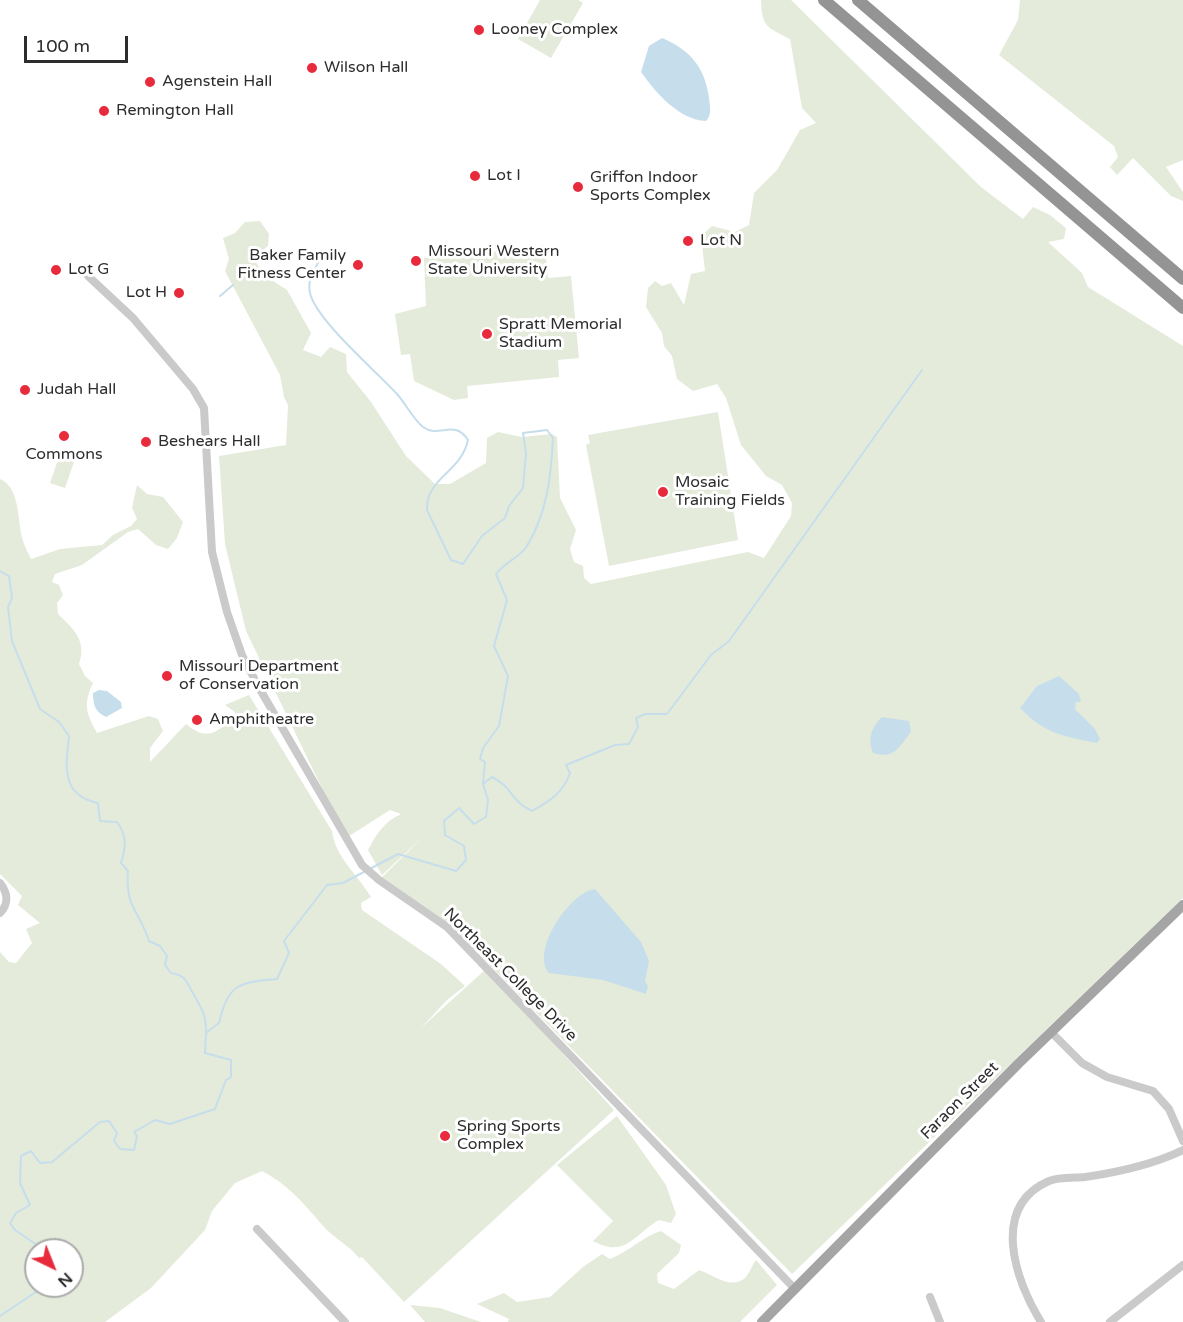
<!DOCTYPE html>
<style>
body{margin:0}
#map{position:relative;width:1183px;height:1322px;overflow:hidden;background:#fff;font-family:"Varela Round",sans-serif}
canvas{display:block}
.north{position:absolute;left:24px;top:1238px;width:60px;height:60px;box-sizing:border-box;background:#fff;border:2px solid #ababab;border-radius:50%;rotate:137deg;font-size:16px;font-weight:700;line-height:24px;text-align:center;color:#2d2d2d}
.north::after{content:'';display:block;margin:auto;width:21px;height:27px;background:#e82b3c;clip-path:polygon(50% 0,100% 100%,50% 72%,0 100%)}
.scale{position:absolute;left:24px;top:36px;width:104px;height:27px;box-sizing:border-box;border:3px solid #2d2d2d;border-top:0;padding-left:8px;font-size:18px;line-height:21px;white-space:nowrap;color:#2d2d2d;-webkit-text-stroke:4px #fff;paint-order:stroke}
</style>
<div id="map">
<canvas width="1183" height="1322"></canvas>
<div class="north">N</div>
<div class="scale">100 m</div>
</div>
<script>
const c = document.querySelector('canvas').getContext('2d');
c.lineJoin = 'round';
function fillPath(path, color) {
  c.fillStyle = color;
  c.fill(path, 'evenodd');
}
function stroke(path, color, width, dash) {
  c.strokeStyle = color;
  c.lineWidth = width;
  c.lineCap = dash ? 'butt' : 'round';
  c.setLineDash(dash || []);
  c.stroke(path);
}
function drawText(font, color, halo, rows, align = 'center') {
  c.font = font + ' "Varela Round",sans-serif';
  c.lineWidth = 6;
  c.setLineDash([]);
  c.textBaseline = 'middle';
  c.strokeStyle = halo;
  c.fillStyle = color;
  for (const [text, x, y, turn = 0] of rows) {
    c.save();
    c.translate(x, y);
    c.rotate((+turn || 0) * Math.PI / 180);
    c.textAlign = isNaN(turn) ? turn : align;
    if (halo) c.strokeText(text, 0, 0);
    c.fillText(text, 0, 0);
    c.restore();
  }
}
fillPath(new Path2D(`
 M540,0H578L583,3L551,58L518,39Z
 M761,0H791L981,187L1023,219L1033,207L1050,215L1066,228L1064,239L1048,242L1082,273L1088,287L1183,346V898L792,1274L476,951L469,950L447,927L379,880L426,834L382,875L368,850C377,833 384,822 401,814L390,810L346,838L246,631L225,544L219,456L286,445L288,405L284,397L280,375L225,271L229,259L223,238L235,233L245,222L260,221L269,234L268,246L252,258L270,279L287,290L311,333L303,350L321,357L330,347L346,354L347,372L371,402L406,456L435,484H450L486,463L487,438L498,432L522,437L552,434L557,437L560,498L576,530L570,549L574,562L583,566L584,578L591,584L748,552L764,558L791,516L792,503L782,485L766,476L741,445L726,398L717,384L693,391L677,379L672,356L664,346L662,333L646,307L648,288L655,281L662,286L671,283L684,305L691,274L705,271L701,236L712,226L735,232L749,225L754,193L777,170L800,130L816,123L802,108L790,39C767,27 762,28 761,0Z
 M1020,0H1183V160L1166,167L1183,192V201L1171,196L1133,158L1117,175L1110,167L1118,157L1114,146L999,55L1018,20Z
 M545,245L548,278L571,276L579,358L558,360L559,377L467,386L468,398L454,400L414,381L410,354L401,355L395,314L426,306L424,258L461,256Z
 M718,412L738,540L609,566L586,445L590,443L588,435Z
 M59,457L74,462L65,488L50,483Z
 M0,479C21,488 17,522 23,541C25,547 28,553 31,559L60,549L102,545L113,535L131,526L137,519L132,508L137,485L147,494L163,497L183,522L177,538L168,549L156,545L138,529L128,532L82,565L55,574L52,582L59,585L63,595L57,603L58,614C74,629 87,641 79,664L85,676L93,683C83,704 86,713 97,733L149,716L158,719L163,731L150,748V762L186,724C207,741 213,733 234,720L235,712L225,705L249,695L332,831C335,857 358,875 371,897L361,903L362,910L441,964L465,986L447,1000L421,1028L486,969L614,1110L404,1302L362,1257L359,1258C349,1245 335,1239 324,1227C304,1204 290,1186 262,1171L235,1183L212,1211L205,1230L151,1288L105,1322H0V952L9,962L16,963L32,943L26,929L40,923L18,905L22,896L0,874ZM36,1250H72V1286H36Z
 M617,1116L666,1185L676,1214L671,1223L659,1220C634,1234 626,1259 593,1241L613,1221L557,1165Z
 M661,1231L681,1245L679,1253L657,1274L658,1283L674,1289L699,1270C714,1275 732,1291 746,1277C750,1272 752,1265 756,1260L777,1285L740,1322H508L509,1319L477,1304L504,1293L517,1302L550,1297L583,1267L602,1254L610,1259C630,1251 642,1237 661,1231Z
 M410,1305L440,1308L481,1322H425Z`), '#e4ebda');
fillPath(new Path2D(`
 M662,38C690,50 705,67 709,98C710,107 712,115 706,121C679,120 655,92 641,72L649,46Z
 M1059,676L1079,694L1081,702H1076L1075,709L1095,729L1100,739L1097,743C1063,736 1045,734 1020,708L1037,686Z
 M99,690L107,691L121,702L122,708L106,717C95,712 93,705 93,693Z
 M882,717L909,721L911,732C899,747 894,760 873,753C867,738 872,727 882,717Z
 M595,889L641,942L649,961L645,981L648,986L646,994L603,980L549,973C530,951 570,892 595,889Z`), '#c6deec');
stroke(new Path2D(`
 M323,250C320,266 306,274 310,293C316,320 376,371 397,394C406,404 413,419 423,427C439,439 454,418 468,440C461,473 426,477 427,510L451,560L463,564L482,536L505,518L509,506L523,488L526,454L523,433L547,430L553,438C551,477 547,513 527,546C519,558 505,562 496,574L507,600L494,646L508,676L499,726L483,748L480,759L485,762L483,784
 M220,296L233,285
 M0,571L9,576L12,598L8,607L12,641L40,709L59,722L69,736C66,766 60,795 98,803L100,821L117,822C127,835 126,847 121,863L128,871C125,908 139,910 149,941L160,946L167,956L165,965L171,973C187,975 187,984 194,995C202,1009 206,1015 206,1032
 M44,1250L15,1230L10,1223L16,1213L30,1205L20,1183L21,1156L31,1151L40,1163L52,1162L100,1122L109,1121L117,1133L114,1141L120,1149L134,1150L137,1136L134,1132L155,1120L170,1124L215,1109L226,1080L231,1077V1060L205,1053L206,1033L219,1023C228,984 239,982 277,979L289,953L284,941L327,885L343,883L398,854L456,871L466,860L464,846L445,835L444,821L459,808L474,824L486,817L488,800L483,784L492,777C514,788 509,800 532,811C550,801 563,793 570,773L566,765L615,745L629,744L638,727L636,718L645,714H667L711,655L729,641L922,370
 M0,1316L45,1286`), '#c6deec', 2);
stroke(new Path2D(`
 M88,276L133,318L193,389L204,408L212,552L227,612L242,655L258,686L362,865L379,880L447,927L794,1288
 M0,883C8,893 9,904 0,913
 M1051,1032L1082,1063L1107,1077L1153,1091L1169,1109L1183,1141
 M257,1229L345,1322
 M930,1297L940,1322
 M1041,1322C1016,1282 989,1207 1049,1181C1058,1177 1075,1178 1085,1177C1119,1172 1152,1165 1183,1150
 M1110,1322L1183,1265`), '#cacaca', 8);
stroke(new Path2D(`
 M762,1322L1019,1063L1183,905`), '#a5a5a5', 10);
stroke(new Path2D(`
 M824,0L1183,308
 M858,0L1183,279`), '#949494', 12);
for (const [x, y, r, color] of [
 [479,30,6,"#e82b3c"],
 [312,68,6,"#e82b3c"],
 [150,82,6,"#e82b3c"],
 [104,111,6,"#e82b3c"],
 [475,176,6,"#e82b3c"],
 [578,187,6,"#e82b3c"],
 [688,241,6,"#e82b3c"],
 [416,261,6,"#e82b3c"],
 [358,265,6,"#e82b3c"],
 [56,270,6,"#e82b3c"],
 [179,293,6,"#e82b3c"],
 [487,334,6,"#e82b3c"],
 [25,390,6,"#e82b3c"],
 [64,436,6,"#e82b3c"],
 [146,442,6,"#e82b3c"],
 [663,492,6,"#e82b3c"],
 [167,676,6,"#e82b3c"],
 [197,720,6,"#e82b3c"],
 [445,1136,6,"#e82b3c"]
]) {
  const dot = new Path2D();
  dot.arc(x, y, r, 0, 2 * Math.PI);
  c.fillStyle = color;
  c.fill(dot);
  stroke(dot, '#fff', 2);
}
drawText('16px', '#2d2d2d', '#fff', [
 ["Looney Complex",491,30],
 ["Wilson Hall",324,68],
 ["Agenstein Hall",162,82],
 ["Remington Hall",116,111],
 ["Lot I",487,176],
 ["Griffon Indoor",590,178],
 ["Sports Complex",590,196],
 ["Lot N",700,241],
 ["Missouri Western",428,252],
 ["State University",428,270],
 ["Baker Family",346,256,"right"],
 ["Fitness Center",346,274,"right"],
 ["Lot G",68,270],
 ["Lot H",167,293,"right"],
 ["Spratt Memorial",499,325],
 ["Stadium",499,343],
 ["Judah Hall",37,390],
 ["Beshears Hall",158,442],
 ["Commons",64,455,"center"],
 ["Mosaic",675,483],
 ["Training Fields",675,501],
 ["Missouri Department",179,667],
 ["of Conservation",179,685],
 ["Amphitheatre",209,720],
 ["Spring Sports",457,1127],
 ["Complex",457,1145]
], 'left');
drawText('16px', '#2d2d2d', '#fff', [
 ["Northeast College Drive",510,975,45],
 ["Faraon Street",960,1101,-45]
]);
</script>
